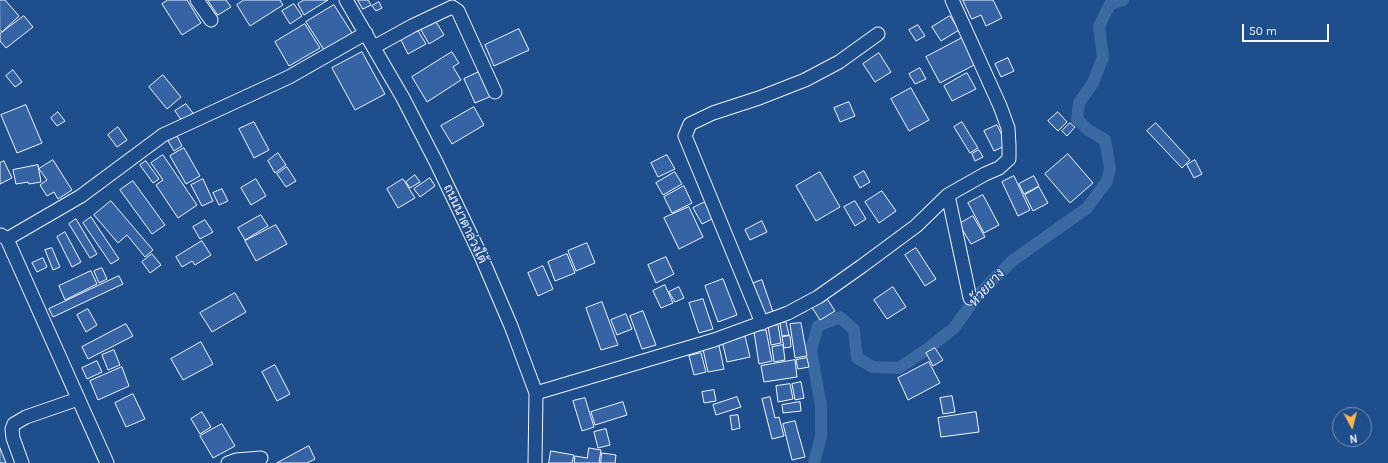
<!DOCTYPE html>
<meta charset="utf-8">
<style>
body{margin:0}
#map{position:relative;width:1388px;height:463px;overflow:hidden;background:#1f4e8c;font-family:Karla,sans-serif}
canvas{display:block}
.north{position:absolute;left:1332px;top:407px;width:40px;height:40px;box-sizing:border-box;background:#1f4e8c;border:1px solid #7391ba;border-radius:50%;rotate:173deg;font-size:11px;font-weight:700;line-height:16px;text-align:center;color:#f2f6ff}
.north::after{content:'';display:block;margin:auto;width:14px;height:18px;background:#ffb74d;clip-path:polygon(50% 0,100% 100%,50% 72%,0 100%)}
.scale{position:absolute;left:1242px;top:24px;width:87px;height:18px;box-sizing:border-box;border:2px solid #f2f6ff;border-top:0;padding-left:5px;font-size:12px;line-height:14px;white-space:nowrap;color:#f2f6ff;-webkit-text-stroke:3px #1f4e8c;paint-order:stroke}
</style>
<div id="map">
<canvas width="1388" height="463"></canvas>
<div class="north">N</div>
<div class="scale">50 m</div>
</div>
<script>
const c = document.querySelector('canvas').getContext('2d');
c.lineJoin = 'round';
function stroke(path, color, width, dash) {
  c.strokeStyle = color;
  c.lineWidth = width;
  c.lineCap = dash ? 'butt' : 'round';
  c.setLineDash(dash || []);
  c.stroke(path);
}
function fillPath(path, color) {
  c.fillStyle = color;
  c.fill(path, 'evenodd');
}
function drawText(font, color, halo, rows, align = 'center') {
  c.font = font + ' Karla,Sarabun,sans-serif';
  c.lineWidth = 3;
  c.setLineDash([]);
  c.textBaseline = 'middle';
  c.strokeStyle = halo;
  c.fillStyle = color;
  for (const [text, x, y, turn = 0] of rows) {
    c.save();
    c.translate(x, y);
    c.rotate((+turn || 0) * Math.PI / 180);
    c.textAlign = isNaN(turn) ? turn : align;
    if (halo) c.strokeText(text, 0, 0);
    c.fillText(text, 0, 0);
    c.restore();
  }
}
stroke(new Path2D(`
 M814,463L821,437V406L811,350L818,326L840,317L854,330L857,358L873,367L899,368L926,350L954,328L978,295L1012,261L1087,208L1107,181L1110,168L1105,140L1088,130L1077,119L1079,103L1093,83L1103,57L1099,26L1110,4L1123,0`), '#3b69a3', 12);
const building = new Path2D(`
 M0,0H5L19,16L2,32L0,30Z
 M168,0H187L201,23L182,35L162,4Z
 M208,0H226L231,7L218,15Z
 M244,0H280L283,5L250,26L237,5Z
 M304,0H328L304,15L298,4Z
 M358,0H368L371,5L363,9Z
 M963,0H993L1002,18L986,26L981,15L972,19Z
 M379,2L382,8L376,11L372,6Z
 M294,4L302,16L290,24L282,11Z
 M334,5L354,36L326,53L306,22Z
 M24,16L33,27L6,48L0,41V34Z
 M950,16L959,30L941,41L932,27Z
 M435,20L444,35L429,44L420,28Z
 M305,24L320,48L289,66L275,42Z
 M918,25L925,36L916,41L909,30Z
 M417,29L426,44L408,54L400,38Z
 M519,29L529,50L494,66L485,45Z
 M962,38L976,64L940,83L926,57Z
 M362,52L385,94L355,110L332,68Z
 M452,52L459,63L453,67L461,80L427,102L412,77Z
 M879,53L891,72L875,82L863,64Z
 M1008,58L1014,71L1001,77L995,64Z
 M920,68L926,79L915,84L909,74Z
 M13,70L22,82L15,87L6,76Z
 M483,70L494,95L475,103L464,79Z
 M967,73L976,89L952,101L944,86Z
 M163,75L181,97L167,109L149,87Z
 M911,88L929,120L909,131L891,99Z
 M849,102L855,116L840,122L834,108Z
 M186,104L193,113L182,121L175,111Z
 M26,105L42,143L17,153L1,115Z
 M474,107L484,125L452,144L441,126Z
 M58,112L65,121L57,126L51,118Z
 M1058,112L1067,122L1058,131L1048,121Z
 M254,122L269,150L254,158L239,129Z
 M962,122L978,148L970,153L954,127Z
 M1070,123L1075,127L1067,136L1062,131Z
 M1156,123L1190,160L1182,168L1147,131Z
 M997,125L1007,145L994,151L984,131Z
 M118,127L127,140L117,147L108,135Z
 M177,136L182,146L174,151L168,141Z
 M184,148L200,176L186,184L170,156Z
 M979,150L983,157L975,161L972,154Z
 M278,153L286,165L275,173L268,161Z
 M1068,154L1093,183L1070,203L1045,174Z
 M163,155L197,205L178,218L156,185L163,180L151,163Z
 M667,155L675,169L658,177L651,163Z
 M53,160L72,190L58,199L54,192L47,196L40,185L47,180L39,169Z
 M1195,160L1202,174L1194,178L1187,165Z
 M4,161L12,178L0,184V163Z
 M146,161L159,179L153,183L140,165Z
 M38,165L41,182L29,184L28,182L16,184L13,170Z
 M287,167L296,181L286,187L277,174Z
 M864,171L870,182L860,188L854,177Z
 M675,172L682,184L663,195L656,183Z
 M820,172L840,207L816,221L796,186Z
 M415,175L420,182L410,188L406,182Z
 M1014,176L1030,210L1018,216L1002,182Z
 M1034,176L1039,186L1024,194L1019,184Z
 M430,178L435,186L420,197L414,189Z
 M203,179L213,201L202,206L191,185Z
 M256,179L266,196L251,205L241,188Z
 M403,179L415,198L398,208L387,189Z
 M133,181L165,225L152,234L120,190Z
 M684,186L692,203L672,213L664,197Z
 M1039,187L1048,203L1033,211L1025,195Z
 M222,189L228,201L219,205L213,193Z
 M882,191L896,211L879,223L865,202Z
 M983,195L999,225L984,233L968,203Z
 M111,201L153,250L145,257L127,235L118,243L94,215Z
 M855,201L866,219L855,226L844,207Z
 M705,202L714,218L702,224L693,208Z
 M689,207L703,237L679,249L664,218Z
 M261,215L268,226L245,240L238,228Z
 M973,216L985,237L971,244L959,224Z
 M91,217L119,259L111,264L83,223Z
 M76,219L97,254L90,258L69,224Z
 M205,220L213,232L200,239L193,227Z
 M762,221L767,232L750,240L745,230Z
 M276,225L287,244L256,261L245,241Z
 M65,232L81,262L72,267L57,237Z
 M202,241L211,255L195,265L192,261L182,267L176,257Z
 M587,243L595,263L576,271L568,251Z
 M52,248L60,267L53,270L45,250Z
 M916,248L936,279L925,286L905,255Z
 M152,254L161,265L150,273L142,262Z
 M567,254L575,273L555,281L548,262Z
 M666,257L674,274L656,283L648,265Z
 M43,258L47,267L37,272L32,263Z
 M543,266L553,289L538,296L528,273Z
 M102,268L107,279L99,283L94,271Z
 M91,271L97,284L65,300L59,286Z
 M119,276L123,284L53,317L49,309Z
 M723,279L737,315L718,322L705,286Z
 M762,280L773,312L762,316L751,284Z
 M665,285L673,303L661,308L653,291Z
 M679,287L684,298L675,302L669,292Z
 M893,287L906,307L887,319L874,300Z
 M235,293L246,312L212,332L200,313Z
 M826,297L835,311L820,320L811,306Z
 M703,299L713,329L699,333L689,303Z
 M602,302L618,345L601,350L586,308Z
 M88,309L97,325L86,332L77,315Z
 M643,311L656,345L642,349L630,316Z
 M626,314L632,329L617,335L611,320Z
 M786,322L789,335L782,336L780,323Z
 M801,323L807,356L795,358L790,324Z
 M126,324L133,336L88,359L82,347Z
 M778,325L781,343L771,345L768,326Z
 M766,330L772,361L759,364L754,332Z
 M745,336L750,357L727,362L722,341Z
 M790,336L791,347L784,348L782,337Z
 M718,341L724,369L708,372L702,345Z
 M201,342L213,364L183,380L171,359Z
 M783,345L785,360L774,362L772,347Z
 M935,348L943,360L933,366L926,353Z
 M114,350L120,365L108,370L102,355Z
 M701,353L706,372L694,375L689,356Z
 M807,358L809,367L798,369L796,360Z
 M795,360L797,377L764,382L761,366Z
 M97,361L102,372L87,379L82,368Z
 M929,362L940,383L908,400L898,378Z
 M275,365L290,394L277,401L262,372Z
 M122,367L129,386L98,400L90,381Z
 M801,382L804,398L795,400L792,384Z
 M790,384L793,399L778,402L776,386Z
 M714,390L716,401L704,403L702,392Z
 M133,394L145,419L126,427L115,403Z
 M952,396L955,412L943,414L940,398Z
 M737,397L741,407L716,415L713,405Z
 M770,397L775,418L779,417L784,436L772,439L762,399Z
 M585,398L594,427L582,431L573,401Z
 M623,402L627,415L595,425L591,412Z
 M800,402L801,411L783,413L782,405Z
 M202,412L211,427L200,434L191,419Z
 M976,412L979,432L941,437L938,418Z
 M738,415L740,428L732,430L730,416Z
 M795,421L805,457L792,460L783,424Z
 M222,424L235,446L213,458L200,436Z
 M606,429L610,445L598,448L594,432Z
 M309,446L315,459L307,463H277Z
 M0,448L6,463H0Z
 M589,448L601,450L599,463H574L575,456L587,458Z
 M551,451L574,455L572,463H549Z
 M602,453L616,455L615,463H601Z`);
fillPath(building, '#3563a3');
stroke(building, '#f2f6ff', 1);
const minor = new Path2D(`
 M197,0L211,20
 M346,0L403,98L436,162L481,256L511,326L536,393L535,463
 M374,47L412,26L452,7L458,11L495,92
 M948,195L970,298
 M1,235L7,239L107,463
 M7,239L81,196L163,135L289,77L366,33
 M762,323L685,136L690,124L713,113L759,98L805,80L839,62L878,34
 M536,393L714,340L788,313L818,297L862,266L916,226L948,195L985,174L999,168L1009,159V145L1008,128L1000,106L952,0
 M22,463L13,438L12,429L14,424L26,417L78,399
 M228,463L236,460L261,458`);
stroke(minor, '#f2f6ff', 15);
stroke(minor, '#1f4e8c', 13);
drawText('13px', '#f2f6ff', '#1f4e8c', [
 ["ถนนนาตาล่วงใต้",465,224,65]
]);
drawText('italic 14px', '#f2f6ff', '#1f4e8c', [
 ["ห้วยยาง",987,288,-48]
]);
</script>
